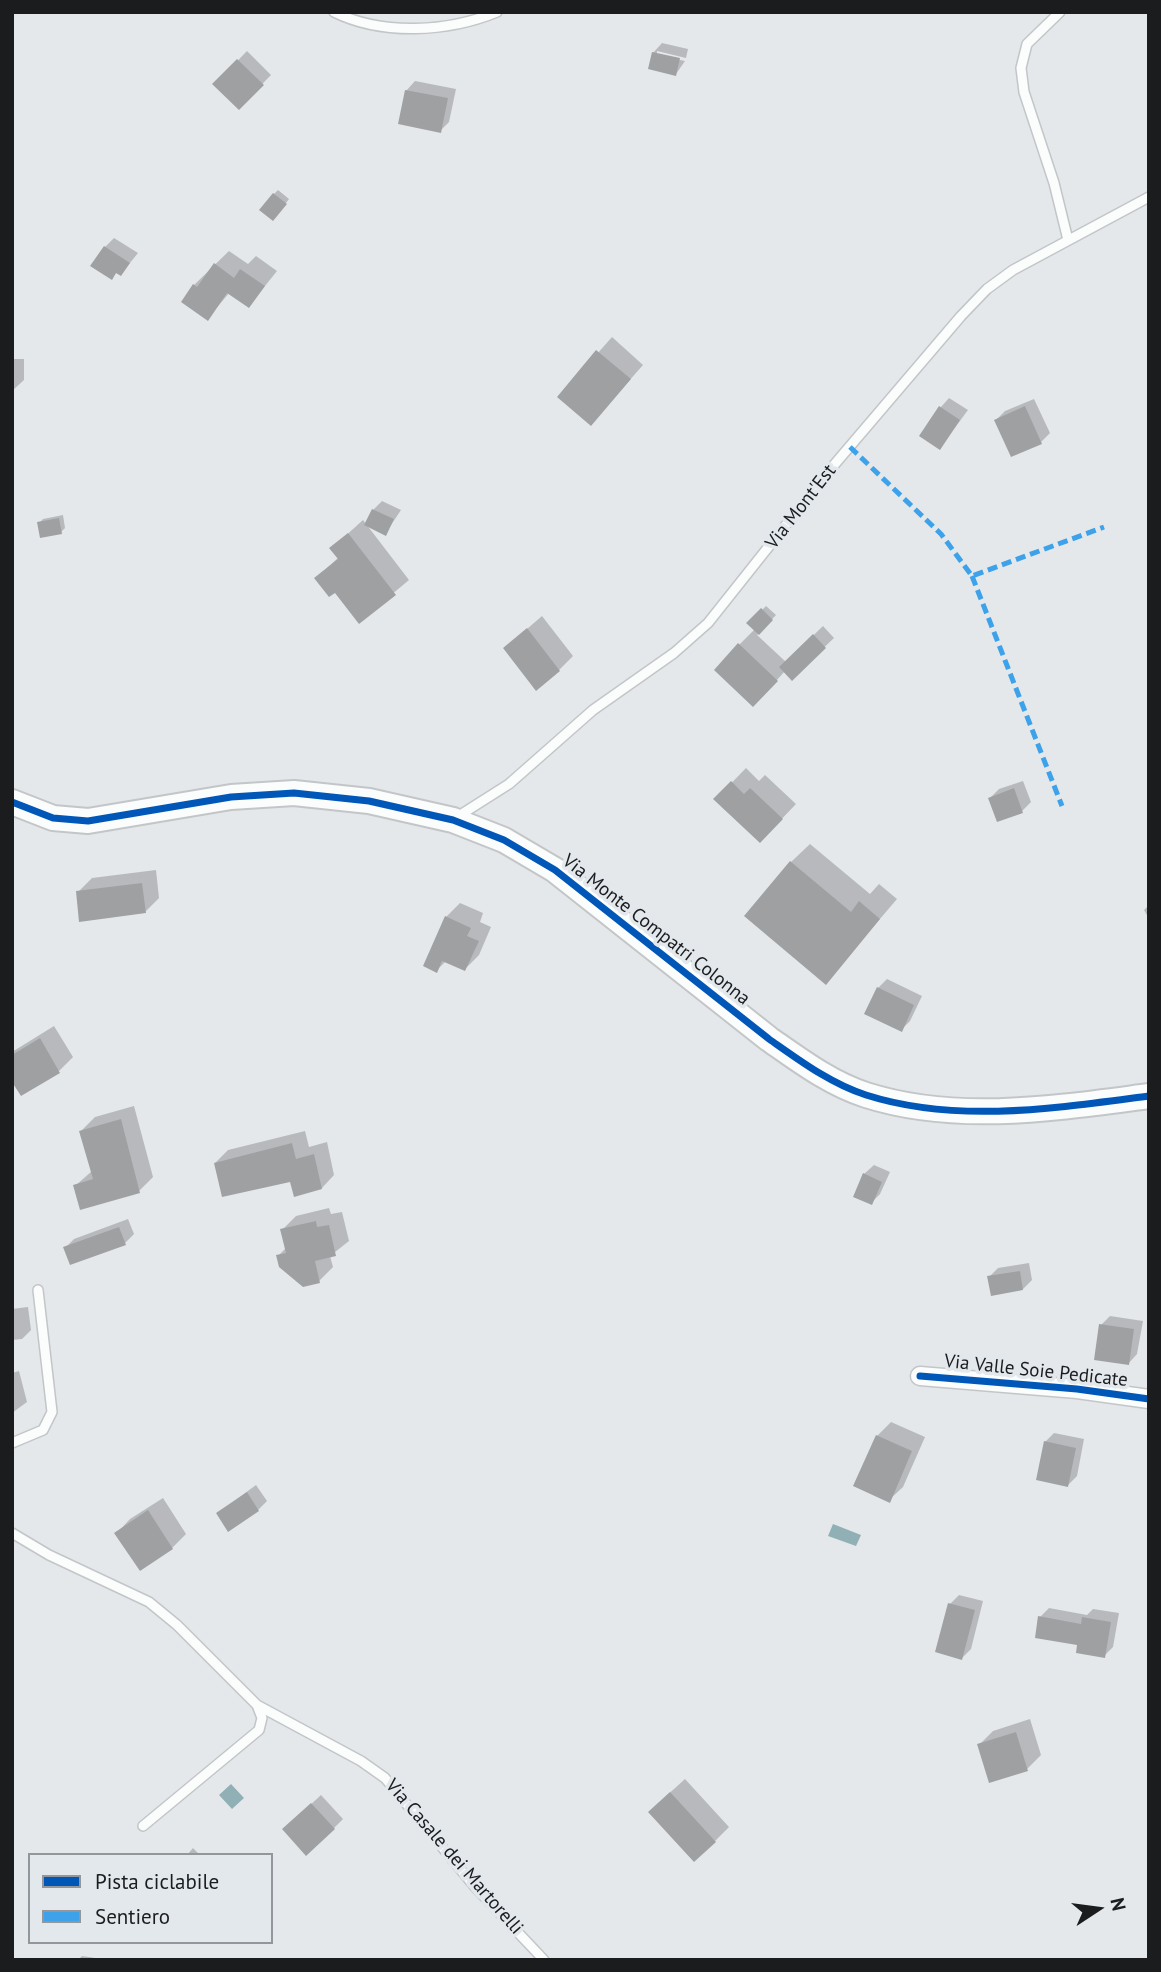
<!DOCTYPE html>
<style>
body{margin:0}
#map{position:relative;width:1161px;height:1972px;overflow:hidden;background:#e5e8eb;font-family:"PT Sans",sans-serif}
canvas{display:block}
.frame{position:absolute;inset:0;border:14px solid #1a1c1e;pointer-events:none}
.legend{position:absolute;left:28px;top:1853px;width:245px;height:91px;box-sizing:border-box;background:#e3e8ed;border:2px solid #93969a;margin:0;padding:9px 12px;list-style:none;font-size:21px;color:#1a1c1e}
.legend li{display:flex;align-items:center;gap:14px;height:35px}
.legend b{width:35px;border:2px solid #93969a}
.north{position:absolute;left:1063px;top:1874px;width:70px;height:70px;-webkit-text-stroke:5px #e3e8ed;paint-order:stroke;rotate:77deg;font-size:19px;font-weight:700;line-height:28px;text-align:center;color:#1a1c1e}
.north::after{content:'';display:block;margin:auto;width:24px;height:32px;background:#1a1c1e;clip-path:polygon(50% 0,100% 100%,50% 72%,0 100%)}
</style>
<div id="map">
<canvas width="1161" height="1972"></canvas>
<div class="frame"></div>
<ul class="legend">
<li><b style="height:9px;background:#0057b8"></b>Pista ciclabile</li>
<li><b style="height:9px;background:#3da2ea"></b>Sentiero</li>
</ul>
<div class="north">N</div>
</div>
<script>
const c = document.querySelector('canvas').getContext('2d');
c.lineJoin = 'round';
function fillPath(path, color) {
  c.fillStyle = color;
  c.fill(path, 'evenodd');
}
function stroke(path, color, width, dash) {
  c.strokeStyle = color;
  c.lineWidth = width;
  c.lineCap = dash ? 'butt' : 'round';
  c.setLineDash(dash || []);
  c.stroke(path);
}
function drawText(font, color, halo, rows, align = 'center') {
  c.font = font + ' "PT Sans",sans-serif';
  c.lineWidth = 7;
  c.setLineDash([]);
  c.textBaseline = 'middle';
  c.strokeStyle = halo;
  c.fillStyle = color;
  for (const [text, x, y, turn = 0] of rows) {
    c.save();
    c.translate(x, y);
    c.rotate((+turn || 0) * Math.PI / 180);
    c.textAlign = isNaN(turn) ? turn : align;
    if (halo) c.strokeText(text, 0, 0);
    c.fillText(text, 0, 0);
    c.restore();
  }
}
fillPath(new Path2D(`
 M833,1524L861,1535L856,1546L828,1536Z
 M231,1784L244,1798L232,1809L219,1795Z`), '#90b0b5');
fillPath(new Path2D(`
 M662,43L688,49L686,58L657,51V55L685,61L676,74L653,53Z
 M247,51L271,75L239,108L215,84Z
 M415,81L456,89L449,122L440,131L406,91Z
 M278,190L289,199L277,215L274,194Z
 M114,238L138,253L121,274L117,272L111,278L105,247Z
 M229,251L248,264L256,256L277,271L249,306L230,292L208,318L194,285Z
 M612,337L643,365L591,424L559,397Z
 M12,359H24V380L12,391Z
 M949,398L968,410L940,448L941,407Z
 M1034,399L1050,433L1041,442L996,420L1005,411Z
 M382,501L401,510L385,534L373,510Z
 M63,515L65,528L61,532L39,523L43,519Z
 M363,520L409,580L360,621L336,590L316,578L339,557L332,548Z
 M766,606L776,615L757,635L786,662L823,626L834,638L792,678L785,671L767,691L739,645L755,629L749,623Z
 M542,616L573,656L559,670L505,648Z
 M746,768L759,781L765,775L796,804L774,827L716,799Z
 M1023,781L1031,802L1022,811L990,798L999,789Z
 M810,844L870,894L879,884L897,899L826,982L791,862Z
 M156,870L159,898L145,912L78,892L92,878Z
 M460,903L483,913L480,922L491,927L479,955L465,969L446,961L436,971L446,917Z
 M1149,905V919L1144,910Z
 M887,979L922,996L910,1021L901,1030L878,988Z
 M54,1026L73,1057L59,1071L21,1094L12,1078V1052Z
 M134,1106L153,1177L139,1191L75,1186L92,1171L81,1131L95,1117Z
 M305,1131L309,1147L327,1142L334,1175L322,1188L215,1163L228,1150Z
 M874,1165L890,1172L880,1194L871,1203L864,1174Z
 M329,1208L331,1214L342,1212L349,1241L330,1256L333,1267L319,1281L278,1256L286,1248L282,1230L296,1216Z
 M128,1219L134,1234L125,1243L65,1248L74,1239Z
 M1029,1263L1032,1280L1023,1289L989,1277L998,1268Z
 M28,1307L31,1330L22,1339L12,1340V1309Z
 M1110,1316L1143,1321L1137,1354L1128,1364L1101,1325Z
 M19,1371L27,1402L12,1413V1373Z
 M891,1422L925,1437L903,1487L889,1500L877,1436Z
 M1054,1433L1084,1439L1077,1476L1068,1485L1045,1442Z
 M256,1485L267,1501L258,1510L218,1513Z
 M163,1498L186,1534L172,1548L117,1533L130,1519Z
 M959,1595L983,1601L971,1649L962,1658L950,1604Z
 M1049,1608L1087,1615L1093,1609L1119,1613L1113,1647L1104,1656L1040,1617Z
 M1030,1719L1041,1755L1027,1769L979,1745L993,1731Z
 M685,1779L729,1827L715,1841L664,1798Z
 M321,1795L343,1819L334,1828L293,1821Z
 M193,1848L200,1855H187Z
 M82,1956L109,1960H78Z`), '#0003');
fillPath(new Path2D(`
 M652,52L680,58L676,76L648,69Z
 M237,59L264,85L239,110L212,84Z
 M405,90L448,98L441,133L398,124Z
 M273,193L287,204L273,221L259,210Z
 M104,246L130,263L121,276L116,273L112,280L90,266Z
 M214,263L234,278L240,269L265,286L249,308L227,293L208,321L181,302L193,284L197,287Z
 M596,350L631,379L591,426L557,397Z
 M939,406L960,420L940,450L919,436Z
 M1025,406L1042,444L1011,457L994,420Z
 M372,509L394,519L386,536L364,525Z
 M59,518L62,534L40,538L37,522Z
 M348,533L396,595L359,624L335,593L329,597L314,578L338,559L329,548Z
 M761,608L773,620L759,635L746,623Z
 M527,628L560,671L536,691L503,648Z
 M813,634L826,648L792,681L779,667Z
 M738,643L778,681L753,707L714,670Z
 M731,781L744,794L750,788L783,819L760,843L713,799Z
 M1014,788L1023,813L997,822L988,798Z
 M790,861L851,912L859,901L880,919L826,985L744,916Z
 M142,883L146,913L79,922L76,891Z
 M445,916L471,928L467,936L479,941L465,971L442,961L437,973L423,966Z
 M877,987L914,1005L902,1032L864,1014Z
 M40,1038L60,1073L21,1096L12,1082V1055Z
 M121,1119L140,1193L80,1210L73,1185L93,1179L79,1131Z
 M292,1143L296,1159L314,1154L322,1189L294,1197L290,1182L222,1197L214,1163Z
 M863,1173L882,1182L872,1205L853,1197Z
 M316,1221L317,1227L329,1225L336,1256L315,1261L320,1283L303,1287L279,1267L276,1255L286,1253L280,1229Z
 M119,1227L126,1245L70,1265L63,1247Z
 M1020,1271L1023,1290L991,1296L987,1276Z
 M1099,1324L1134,1329L1129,1365L1094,1360Z
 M876,1435L912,1451L890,1503L853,1486Z
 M1044,1441L1076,1448L1068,1487L1036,1480Z
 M247,1492L259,1511L228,1532L216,1513Z
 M148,1510L173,1549L140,1571L114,1533Z
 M948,1603L975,1610L962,1660L935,1652Z
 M1038,1616L1081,1624L1082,1617L1111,1622L1105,1658L1076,1653L1077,1645L1035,1638Z
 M1016,1732L1028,1771L989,1783L977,1744Z
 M670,1792L716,1842L694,1862L648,1812Z
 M311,1803L335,1829L306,1856L282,1829Z`), '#9ea0a2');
const lane = new Path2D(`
 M334,12C383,36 448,32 497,12
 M1060,12L1027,44L1021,68L1024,92L1054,183L1068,240
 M457,817L509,784L593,710L674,653L708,623L828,472L961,316L987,289L1013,270L1149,197
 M12,1443L43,1430L52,1412L38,1290
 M12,1533L49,1555L149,1602L177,1625L257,1705L361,1761L385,1778L475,1887L544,1960
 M143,1826L259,1730L262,1718L257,1705`);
const street = new Path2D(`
 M920,1376L1077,1389L1149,1399`);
const secondary = new Path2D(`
 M12,802L53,818L88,821L231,797L294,793L369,801L453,820L504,840L555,870L769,1039C799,1060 831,1084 866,1095C957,1124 1057,1108 1149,1096`);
stroke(lane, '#c3c6c8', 12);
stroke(street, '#c3c6c8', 21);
stroke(secondary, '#c3c6c8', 28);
stroke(lane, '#fbfcfc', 9);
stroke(street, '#fbfcfc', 18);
stroke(secondary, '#fbfcfc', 24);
stroke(new Path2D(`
 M850,447L941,534L972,576L1104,527
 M972,576L1062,806`), '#3da2ea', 5, [10, 5]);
stroke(new Path2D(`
 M12,802L53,818L88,821L231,797L294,793L369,801L453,820L504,840L555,870L769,1039C799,1060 831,1084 866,1095C957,1124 1057,1108 1149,1096
 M920,1376L1077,1389L1149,1399`), '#0057b8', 7);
drawText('19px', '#1a1c1e', '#e3e8ed', [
 ["Via Mont'Est",801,507,-52],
 ["Via Monte Compatri Colonna",656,930,38],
 ["Via Valle Soie Pedicate",1036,1371,6],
 ["Via Casale dei Martorelli",454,1857,49]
]);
</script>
